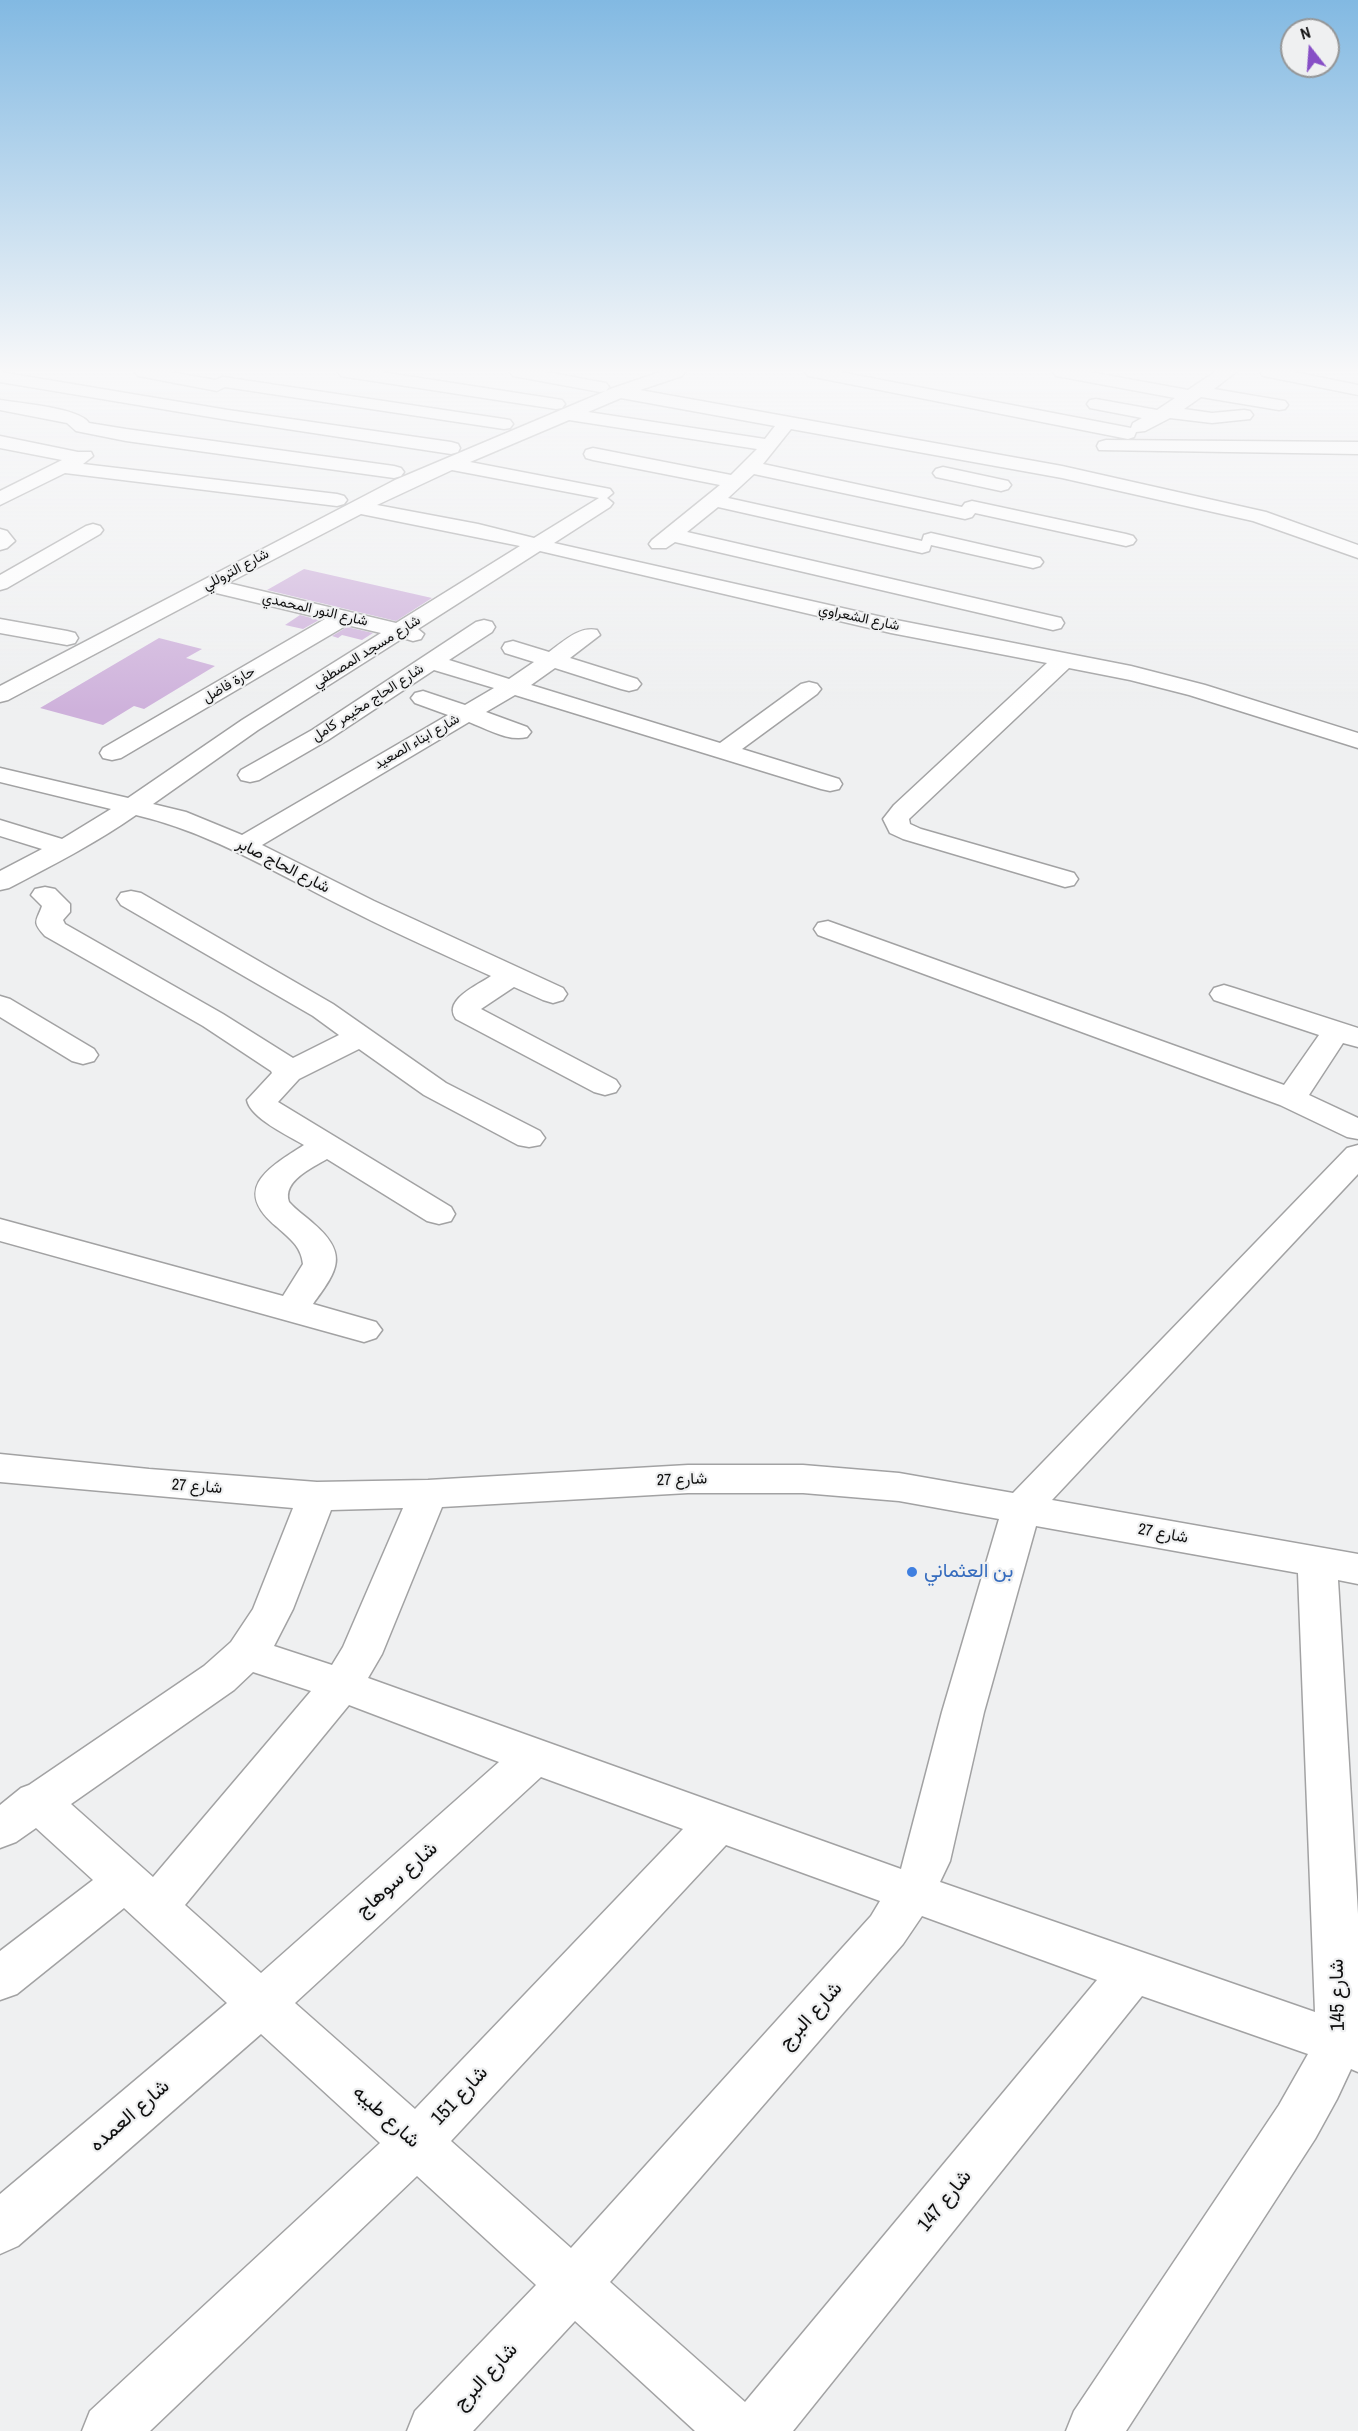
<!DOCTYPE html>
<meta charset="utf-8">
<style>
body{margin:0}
#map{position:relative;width:1358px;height:2431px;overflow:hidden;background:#eff0f1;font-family:"Archivo Narrow",sans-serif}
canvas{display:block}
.north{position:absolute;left:1280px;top:18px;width:60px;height:60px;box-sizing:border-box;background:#eff0f1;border:2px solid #959697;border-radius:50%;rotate:343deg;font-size:16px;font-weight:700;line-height:24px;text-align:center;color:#0f0f0f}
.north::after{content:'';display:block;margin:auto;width:21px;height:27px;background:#874fc6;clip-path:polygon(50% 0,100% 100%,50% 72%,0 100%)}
</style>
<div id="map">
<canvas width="1358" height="2431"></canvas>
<div class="north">N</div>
</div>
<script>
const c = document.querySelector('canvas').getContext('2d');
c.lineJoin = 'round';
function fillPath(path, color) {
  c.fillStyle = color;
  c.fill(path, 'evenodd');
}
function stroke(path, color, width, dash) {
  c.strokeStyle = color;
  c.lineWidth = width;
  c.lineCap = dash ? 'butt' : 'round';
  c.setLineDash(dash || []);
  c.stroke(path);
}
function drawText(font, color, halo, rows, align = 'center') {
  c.font = font + ' "Archivo Narrow",Vazirmatn,sans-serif';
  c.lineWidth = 4.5;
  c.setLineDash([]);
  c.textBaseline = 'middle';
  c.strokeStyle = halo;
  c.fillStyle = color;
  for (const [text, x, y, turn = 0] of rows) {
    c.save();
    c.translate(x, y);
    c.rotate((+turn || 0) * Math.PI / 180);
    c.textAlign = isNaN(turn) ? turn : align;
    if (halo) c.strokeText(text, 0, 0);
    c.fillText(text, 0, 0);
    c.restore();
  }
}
fillPath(new Path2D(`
 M304,569L432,598L396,621L267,590Z
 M300,615L319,620L303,629L285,625Z
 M347,627L373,633L362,640L342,635L338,638L332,636Z
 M159,638L202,649L186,658L215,666L144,709L134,706L103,725L40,708Z`), '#ceb1db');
const minor = new Path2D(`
 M0,372L228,410L451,442L458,444L460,448L458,452L451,454L228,420L0,382Z
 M135,372H171L215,380L223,377L504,419L510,420L513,424L510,428L504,429L225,387L217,391L144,377L138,376Z
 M338,372H381L556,399L562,400L565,404L562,408L556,409L347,377L341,376Z
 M510,372H547L600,382L606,383L609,387L606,391L600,392L519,377L513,376Z
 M660,372H685L682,376L640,390L1062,466L1266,512L1358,545V558L1253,521L1062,478L791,429L763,464L962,507L965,503L972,501L1126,534L1133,536L1136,540L1133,544L1126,546L975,513L972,517L965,519L754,474L728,498L922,541L924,535L931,533L1040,558L1043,562L1040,566L1033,568L931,545L929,551L922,553L718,507L687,532L1061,618L1064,623L1061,628L1053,630L675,542L666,548H652L649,544L652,540L720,485L593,460L586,458L584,454L586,450L593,448L731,475L757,449L569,420L470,462L610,489L613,493L607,498L613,503L610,507L554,543L891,619L1131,666L1205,685L1358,733V748L1189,695L1130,680L1069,668L909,819L910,824L921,829L1074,873L1078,879L1074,885L1065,887L903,839L890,833L883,819L894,805L1047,663L891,633L540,551L418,629L424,634L421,639L413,641L403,638L258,730L153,804L186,812L242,835L448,715L415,703L411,698L415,693L423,691L465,705L494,688L434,670L328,740L259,780L250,782L241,780L238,775L241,770L312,730L476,622L484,620L492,622L495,627L492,632L449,660L509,679L534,662L505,653L502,648L505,643L513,641L549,652C563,642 579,626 597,630L600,635L570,658L637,679L641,684L637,689L629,691L621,689L555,668L531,685L720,743L801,684L809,682L817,684L821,689L817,694L742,749L839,779L842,784L839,789L830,791L821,789L515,695L486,712L527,727L531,732L527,737C509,742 487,729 469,722L262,845L374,901L563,988L567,994L563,1000L553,1003L543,1000L514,987L481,1009L616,1080L620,1086L616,1092L605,1095L594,1092L456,1019C442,1000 478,985 491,976C445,955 399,935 354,912C282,877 214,833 136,815C96,843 53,865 9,888L0,890V871L42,849L0,836V820L62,839L111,809L0,782V768L128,798L242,720L381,633L347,625L121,758L112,760L103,758L100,753L103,748L325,619L212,592L8,700L0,702V686L395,480L613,388ZM621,398L775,426L765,439L588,412ZM452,470L599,498L534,538L478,524L377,505ZM361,514L520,546L396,623L228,583Z
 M805,372H840L1131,428L1133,423L1142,418L1090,408L1087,404L1090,400L1096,399L1157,410L1175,398L1062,377L1056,376L1053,372H1090L1188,390L1215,372H1236L1214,389L1279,400L1285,401L1288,405L1285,409L1279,410L1201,397L1184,409L1212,413L1244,410L1250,411L1253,415L1250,419L1212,423L1170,418L1145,431L1136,432L1134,437L1128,439L814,377L808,376Z
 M1260,372H1294L1358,385V395L1269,377L1263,376Z
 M0,400C19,403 80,408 89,423L126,429L394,466L401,468L404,472L401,476L394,478L126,441L76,431L67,423L0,410Z
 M0,436L78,452H91L93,456L83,464L337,494L344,496L347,500L344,504L337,506L65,473L0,505V491L62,460L0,448Z
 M1106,440L1358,442V454L1099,450L1097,446L1099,442Z
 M943,467L1008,481L1011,485L1008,489L1001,491L936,477L933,473L936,469Z
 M93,524L100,526L103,530L100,534L7,588L0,590V575L86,526Z
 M0,529L7,531L15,541L7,548L0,550Z
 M0,619L67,631L75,633L78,638L75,643L67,645L0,633Z
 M45,887L55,889L70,904V912L63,920L65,924L223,1014L293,1058L339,1035L313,1016L121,905L117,899L121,893L131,891L141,893L333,1004L446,1083L540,1131L545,1138L540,1145L529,1147L518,1145L424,1095L359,1049L299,1079L278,1102L451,1207L455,1214L451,1221L439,1224L427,1221L327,1159C312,1168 282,1181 289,1202C296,1210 305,1216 314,1224C350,1255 336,1272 313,1304L376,1322L382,1330L376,1338L364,1342L0,1241V1219L283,1296L303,1264C301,1246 290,1239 277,1227C231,1189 268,1168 304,1145C289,1136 250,1118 247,1100L272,1073L271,1071L203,1026L45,936C31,921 37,921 42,906L31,895L35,889Z
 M828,921L1284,1085L1319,1035L1214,1000L1210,994L1214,988L1224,985L1234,988L1358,1028V1047L1343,1043L1309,1095L1358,1118V1139L1347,1137L1280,1105L818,935L814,929L818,923Z
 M0,996L10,999L94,1049L98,1055L94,1061L83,1064L72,1061L0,1017Z
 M1358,1145V1174L1052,1500L1358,1554V1584L1338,1580L1358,1914V2072L1351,2069L1337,2099L1315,2139L1126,2431H1066L1074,2411L1279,2105L1308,2054L1142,1996L793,2431H695L575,2321L473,2431H407L415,2411L536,2285L417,2176L150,2431H82L90,2411L380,2143L261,2034L18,2246L0,2254V2194L227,2003L124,1908L17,1994L0,2000V1951L93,1880L36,1828L16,1842L0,1848V1805L21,1788L29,1785L204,1666L231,1642L253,1609L293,1508L0,1482V1454L149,1469L317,1482L428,1480L688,1465H803L899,1473L1013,1493L1347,1148ZM688,1493H803L899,1501L999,1519L942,1712L901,1869L368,1678L382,1654L442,1507ZM403,1508L343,1647L332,1665L274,1646L293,1609L331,1510ZM1036,1526L1298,1573L1315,2012L940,1882L950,1861L984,1712ZM253,1672L311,1691L153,1877L71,1804L234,1690ZM349,1705L499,1762L261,1973L185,1905ZM541,1777L683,1829L415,2109L295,2003ZM726,1845L880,1901L871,1916L571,2248L451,2141ZM922,1916L1097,1980L745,2402L610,2282L903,1944Z`);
stroke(minor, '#a2a2a3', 3);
fillPath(minor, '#fff');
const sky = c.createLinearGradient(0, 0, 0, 712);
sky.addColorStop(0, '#82b9e2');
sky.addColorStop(0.52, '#f8f8f9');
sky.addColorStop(1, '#f8f8f900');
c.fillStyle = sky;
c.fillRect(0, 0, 1358, 712);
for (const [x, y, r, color] of [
 [912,1572,6,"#3f7fe0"]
]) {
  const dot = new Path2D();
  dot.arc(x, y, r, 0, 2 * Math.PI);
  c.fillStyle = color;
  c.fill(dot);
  stroke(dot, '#eff0f1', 2);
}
drawText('14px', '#0f0f0f', '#eff0f1', [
 ["شارع التروللي",236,570,-28],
 ["شارع النور المحمدي",315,610,13],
 ["شارع الشعراوي",859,618,12],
 ["شارع مسجد المصطفي",367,652,-32],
 ["حارة فاضل",229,685,-30],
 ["شارع الحاج مخيمر كامل",368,703,-33],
 ["شارع ابناء الصعيد",417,742,-30]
]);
drawText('16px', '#0f0f0f', '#eff0f1', [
 ["شارع الحاج صابر",283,866,27],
 ["شارع 27",682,1480,-2],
 ["شارع 27",197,1487,4],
 ["شارع 27",1163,1534,10]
]);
drawText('20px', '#366cbe', '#eff0f1', [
 ["بن العثماني",924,1572]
], 'left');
drawText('20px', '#0f0f0f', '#eff0f1', [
 ["شارع سوهاج",397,1880,-42],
 ["شارع 145",1338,1995,-91],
 ["شارع البرج",811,2016,-48],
 ["شارع 151",460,2096,-47],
 ["شارع العمده",130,2116,-41],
 ["شارع طيبه",386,2117,42],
 ["شارع 147",945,2201,-51],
 ["شارع البرج",486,2377,-47]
]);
</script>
